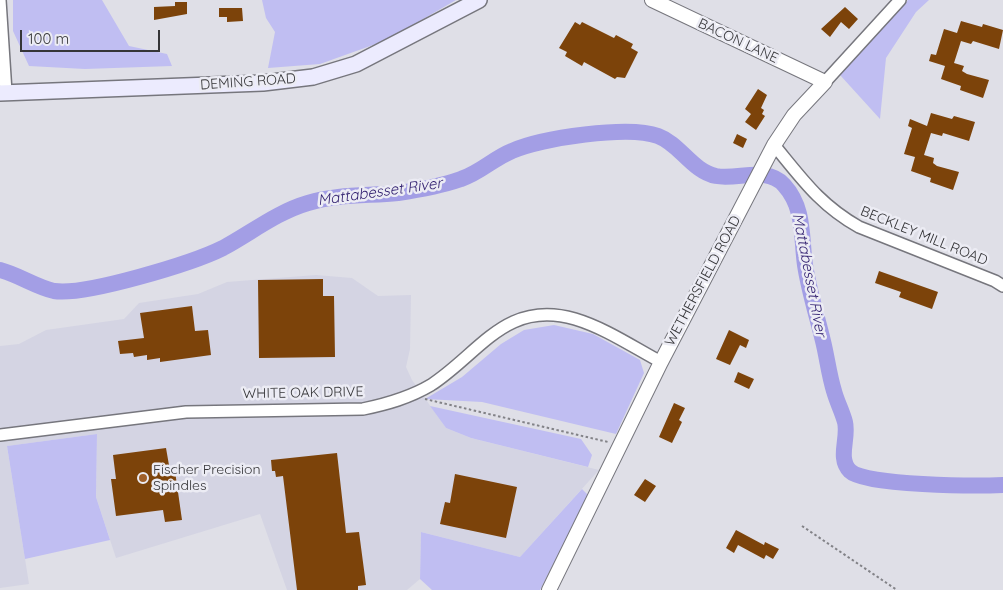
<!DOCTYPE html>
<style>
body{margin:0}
#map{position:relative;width:1003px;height:590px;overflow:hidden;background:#dfdfe7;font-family:Quicksand,sans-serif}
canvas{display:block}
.scale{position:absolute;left:20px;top:30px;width:140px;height:22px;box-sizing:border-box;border:2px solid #353538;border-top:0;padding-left:6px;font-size:15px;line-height:18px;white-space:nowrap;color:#353538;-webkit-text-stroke:4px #ececf4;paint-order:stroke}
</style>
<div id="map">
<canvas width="1003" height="590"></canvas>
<div class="scale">100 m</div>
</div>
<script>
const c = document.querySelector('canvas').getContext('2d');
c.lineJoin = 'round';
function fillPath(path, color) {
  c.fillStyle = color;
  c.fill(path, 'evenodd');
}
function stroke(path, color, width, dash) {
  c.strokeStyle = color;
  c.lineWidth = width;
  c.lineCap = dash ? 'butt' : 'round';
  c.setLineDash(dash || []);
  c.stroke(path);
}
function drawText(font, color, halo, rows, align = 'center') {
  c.font = font + ' Quicksand,sans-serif';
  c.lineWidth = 5;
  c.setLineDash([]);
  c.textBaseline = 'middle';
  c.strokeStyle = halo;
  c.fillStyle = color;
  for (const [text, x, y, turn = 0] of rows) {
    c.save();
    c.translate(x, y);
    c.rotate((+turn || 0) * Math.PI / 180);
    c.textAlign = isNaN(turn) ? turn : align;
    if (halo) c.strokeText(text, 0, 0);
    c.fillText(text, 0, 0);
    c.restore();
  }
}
fillPath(new Path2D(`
 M316,275L352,278L378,296L411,295L410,349L406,367L412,380L446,428L471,438L599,470L520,557L421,532L420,579L407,590H287L260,514L116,558L96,497L97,434L7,446L29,584L0,588V346L19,344L46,330L124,319L139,303L198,294L227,282Z`), '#d4d4e3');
fillPath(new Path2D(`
 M13,0H102L129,46L167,54L172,66L85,69L29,66L13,31Z
 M262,0H456L387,40L320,64L268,68L275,32L266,18Z
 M908,0H929L916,12L886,58L880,119L840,75Z
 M554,325L593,334L640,360L644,373L616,434L482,402L425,399L462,377L501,344L524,330Z
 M430,406L581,439L592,455L588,467L471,438L446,428Z
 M97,434L96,497L110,540L25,559L7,446Z
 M582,489L588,495L540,590H432L420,579L421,532L520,557Z`), '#c0bef2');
stroke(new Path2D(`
 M0,270C19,275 36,287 54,291C85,296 193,263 223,248C251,233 277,212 308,203C337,194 368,196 398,193C419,190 441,186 461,179C480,173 494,158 512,151C541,138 629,125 658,136C680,144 692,171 716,176C738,180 767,166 784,185C805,208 801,237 805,265C809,291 817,316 823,341C827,357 829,375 834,391C837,402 842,411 845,422C849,438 837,458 850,471C865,486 978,486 1003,485`), '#a39ee5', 16);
fillPath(new Path2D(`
 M175,2H187V14L154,20V7L175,6Z
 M845,7L858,19L849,29L841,22L830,37L821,29Z
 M219,8H242L243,21L227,22V17H219Z
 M961,21L982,27L983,24L1003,30L999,49L973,41L971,44L961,41L954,63L964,66L962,71L967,74L989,80L983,98L960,90L961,86L941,79L945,66L929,61L931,54L936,55L944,29L957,33Z
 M575,22L580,25L582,22L614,38L616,35L633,44L631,48L638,52L625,78L617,77L615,79L584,62L582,66L565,56L567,52L559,48Z
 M758,89L767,95L761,108L764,110L762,114L765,116L756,130L745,122L751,114L745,109Z
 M931,113L952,119L954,116L975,122L969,141L943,133L942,136L931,133L924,155L934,158L933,163L937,166L959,172L953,190L930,182L931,178L911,171L915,157L904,154L912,128L908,126L910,119L927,126Z
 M737,134L747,139L743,148L733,143Z
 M879,271L938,292L932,309L899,297L901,292L875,283Z
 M323,279V296H334L335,357L259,358L258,280Z
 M192,306L195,331L208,330L211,355L160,362V358L147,360V355L134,357L133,353L120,354L118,341L144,338L140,313Z
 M729,330L749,340L746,348L740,345L730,365L716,359Z
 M738,372L754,379L749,389L734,382Z
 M674,403L685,408L679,420L682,422L672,443L659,437Z
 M166,448L170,471H175L182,520L165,522L163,510L116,516L111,479H116L113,455Z
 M337,453L346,533L359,532L366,585L358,586V590H297L283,476L276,477L275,471H272L271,460Z
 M455,474L517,487L506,538L440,524L445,502L450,503Z
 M645,479L656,486L645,502L634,495Z
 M736,530L764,545L765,542L779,549L773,559L766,555L764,559L738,545L734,553L726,548Z`), '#7c430a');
const minor = new Path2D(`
 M0,0L6,92
 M825,82L900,0
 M774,145C802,179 820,205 859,227L995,281L1003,286
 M0,435L186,412L363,409C387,404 409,398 431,385C480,353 506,299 575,319C605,328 633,347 661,362`);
const tertiary = new Path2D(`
 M549,590L661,362L774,145L794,115L825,82L652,0`);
const secondary = new Path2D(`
 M0,93L263,83L313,77L356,64L479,0`);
stroke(minor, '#76767d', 14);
stroke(tertiary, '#76767d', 16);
stroke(secondary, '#76767d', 18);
stroke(new Path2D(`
 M425,399L608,442
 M802,526L897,590`), '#828287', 2, [2.5, 2.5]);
stroke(minor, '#fff', 11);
stroke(tertiary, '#fff', 14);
stroke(secondary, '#ecebfe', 15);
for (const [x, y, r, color] of [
 [143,478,5,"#a0602a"]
]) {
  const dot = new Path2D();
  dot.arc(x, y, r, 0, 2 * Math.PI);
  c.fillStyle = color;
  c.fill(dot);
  stroke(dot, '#ececf4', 2);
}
drawText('14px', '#353538', '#ececf4', [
 ["BACON LANE",738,41,25],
 ["DEMING ROAD",248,82,-4],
 ["BECKLEY MILL ROAD",924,236,22],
 ["WETHERSFIELD ROAD",703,281,-62],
 ["WHITE OAK DRIVE",303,393,-1]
]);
drawText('14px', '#353538', '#ececf4', [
 ["Fischer Precision",153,470],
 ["Spindles",153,486]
], 'left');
drawText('italic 15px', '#2f1d6e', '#ececf4', [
 ["Mattabesset River",380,192,-8],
 ["Mattabesset River",809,275,79]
]);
</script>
